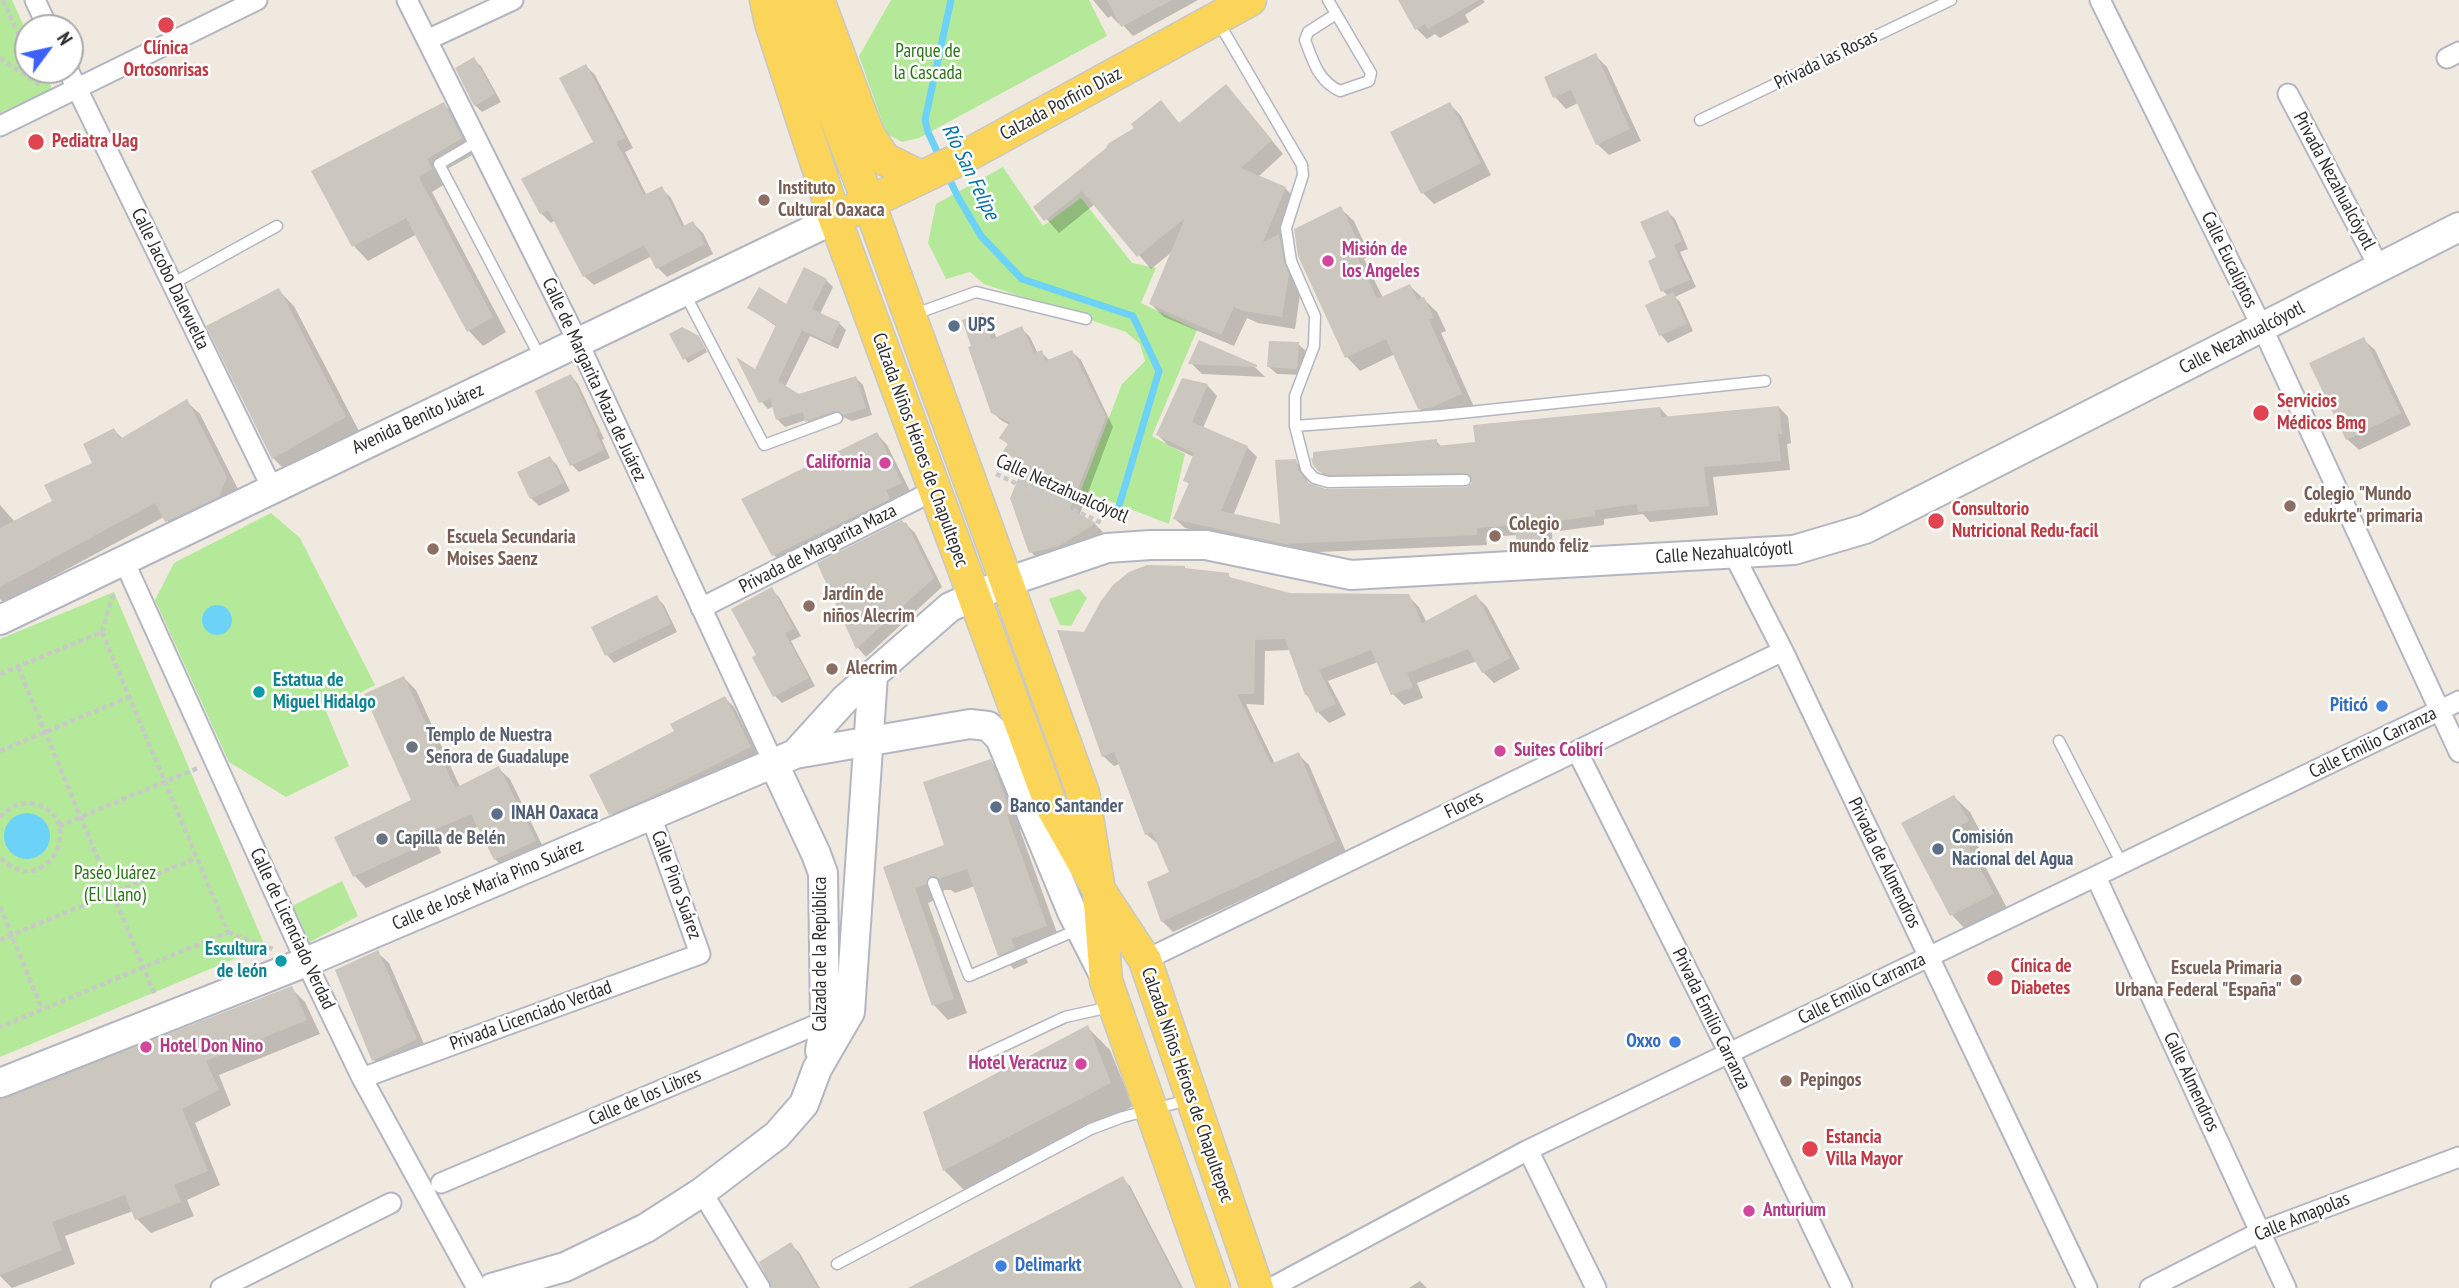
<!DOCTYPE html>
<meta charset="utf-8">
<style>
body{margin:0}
#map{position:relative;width:2459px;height:1288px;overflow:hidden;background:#efe9e0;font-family:"PT Sans Narrow",sans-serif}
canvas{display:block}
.north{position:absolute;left:14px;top:14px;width:70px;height:70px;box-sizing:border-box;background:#fff;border:2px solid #ababab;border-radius:50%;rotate:57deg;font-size:19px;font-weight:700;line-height:28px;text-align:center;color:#2d2d2d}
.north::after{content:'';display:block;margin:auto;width:24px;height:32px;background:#3d61ff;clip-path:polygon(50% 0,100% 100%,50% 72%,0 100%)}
</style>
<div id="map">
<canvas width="2459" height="1288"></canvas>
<div class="north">N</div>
</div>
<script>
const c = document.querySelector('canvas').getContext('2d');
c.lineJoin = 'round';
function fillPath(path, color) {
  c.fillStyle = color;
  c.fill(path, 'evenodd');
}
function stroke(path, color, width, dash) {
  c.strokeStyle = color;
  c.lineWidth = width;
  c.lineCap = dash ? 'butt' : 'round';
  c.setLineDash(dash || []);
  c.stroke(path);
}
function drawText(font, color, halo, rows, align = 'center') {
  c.font = font + ' "PT Sans Narrow",sans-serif';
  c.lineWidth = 5;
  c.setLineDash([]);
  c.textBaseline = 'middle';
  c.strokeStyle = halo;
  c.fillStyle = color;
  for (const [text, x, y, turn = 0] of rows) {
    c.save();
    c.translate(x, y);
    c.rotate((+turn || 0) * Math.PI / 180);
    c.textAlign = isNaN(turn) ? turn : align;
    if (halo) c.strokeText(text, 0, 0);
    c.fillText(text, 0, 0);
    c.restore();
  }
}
fillPath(new Path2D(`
 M0,0H12L28,35V70H44L52,89L0,113Z
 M891,0H1089L1107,36L919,138L902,142L889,135L884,127L859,56Z
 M1003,167L1043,226L1081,198L1132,263L1156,268L1141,303L1197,330L1152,436L1185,454L1169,524L1081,490L1122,384L1145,361L1140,344L1126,332L984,284L970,272L946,279L928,243L936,204Z
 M271,513L300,538L375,685L326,711L349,766L286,797L229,762L155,600L174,563Z
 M1079,589L1087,598L1071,626L1060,625L1049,599Z
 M114,592L265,946L0,1057V639Z
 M342,881L358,916L310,942L292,906Z`), '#b4e999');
fillPath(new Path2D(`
 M202 620a15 15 0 1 1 30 0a15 15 0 1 1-30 0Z
 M4 836a23 23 0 1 1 46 0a23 23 0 1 1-46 0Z`), '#6dd2f7');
fillPath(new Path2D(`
 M1093,0H1198L1133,36L1121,23L1119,24L1111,16L1108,18Z
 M1400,0H1483L1485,2L1465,15L1469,22L1440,38L1435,34L1427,39L1417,29Z
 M1595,55L1607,67L1641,141L1609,155L1597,144L1578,103L1566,109L1555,97Z
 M473,59L481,66L501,102L482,112L475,105Z
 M586,66L595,75L633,148L625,152L647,196L661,188L671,198L685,227L693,223L703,233L713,254L667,277L658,268L652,256L594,285L584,276L555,220L551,223L541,213L596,143Z
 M1238,99L1283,154L1258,177L1285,188L1298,201L1282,240L1292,249L1301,288L1295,329L1258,323L1247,318L1234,346L1164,317L1151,304L1172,252L1151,269L1095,204L1059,233L1036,207L1137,129L1161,103L1180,124Z
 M444,104L458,119L476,153L440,173L445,184L432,192L506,332L483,346L469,331L417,234L368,261L354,246L313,171Z
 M1450,104L1461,116L1491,175L1434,204L1423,193Z
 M1340,208L1354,221L1370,256L1364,259L1383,298L1410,286L1437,312L1446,331L1441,333L1474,407L1444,421L1433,422L1419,408L1395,354L1360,371L1347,357Z
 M1668,212L1675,219L1688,249L1680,252L1696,287L1675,297L1680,302L1693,331L1668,343L1661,335L1668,296L1663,291L1650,262L1658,258Z
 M826,280L833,287L820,314L839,323L846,330L838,349L810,336L785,387L799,396L856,378L863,385L872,415L852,421L843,417L814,428L806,420L785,427L778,420L774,406L768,409L761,401L756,371L777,327L749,307H787Z
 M278,290L294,306L360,433L289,474L273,458Z
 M982,315L991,324L997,339L1021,328L1030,337L1038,354L1041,352L1050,361L1072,352L1081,360L1113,427L1079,516L1095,524L1103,532L1068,554L1040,561L1031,552L1025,467L1005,451L1009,445L1001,438L1010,425L1002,421L992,412L973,347Z
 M671,335L702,342L707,352L688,363Z
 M2363,339L2375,350L2411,425L2359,450L2347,439Z
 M1200,342L1256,368L1265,377L1202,374L1191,363Z
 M1298,344L1306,351L1304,375L1277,374L1269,367Z
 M571,376L578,384L604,439L602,440L610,458L579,472L572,465Z
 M1183,380L1208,386L1217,396L1203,428L1247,447L1257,457L1233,516L1282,526L1295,461L1305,471L1308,483L1326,491L1465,489L1474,482L1340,484L1330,481L1314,465L1436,441L1442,447L1477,444L1660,408L1669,418L1779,407L1788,417L1791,443L1787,444L1790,470L1713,477L1718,515L1650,522L1643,514L1604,519V525L1552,532L1553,552L1528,554L1518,544V535L1486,537L1487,545L1293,553L1185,528L1175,519L1190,485L1185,480L1194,457L1168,445L1158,435Z
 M187,402L200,414L239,491L179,534L164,517L45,581L46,583L4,603L0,599V505L15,522L55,502L94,464L114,430L123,439Z
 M877,434L887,445L911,493L784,566L774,555Z
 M550,458L557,465L570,491L539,506L531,498Z
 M906,524L915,533L942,587L866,657L858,648L819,564Z
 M1187,570L1228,575L1233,580L1290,595L1408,596L1419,607L1427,623L1476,596L1487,607L1520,669L1494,683L1483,672L1477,661L1417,683L1423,698L1404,705L1393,694L1378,662L1328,681L1346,715L1329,723L1318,712L1306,694L1291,650L1265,651L1264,705L1246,704L1275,764L1298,754L1309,765L1346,852L1173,932L1162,921L1171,873L1158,844L1146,834L1120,764L1114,766L1103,756L1085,634Z
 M772,590L779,597L801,636L791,641L815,686L782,703L775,696L758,656Z
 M656,597L664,605L677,632L614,663L607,655L594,628Z
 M404,678L416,690L460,787L498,768L510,779L546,853L507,871L495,859L479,826L438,845L441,853L366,888L355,876L336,838L414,801Z
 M725,698L734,707L759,756L620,823L611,814L676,732Z
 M990,761L1005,776L1024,828L1020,830L1060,941L1024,953L1028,963L1014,969L999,955L975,886L955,893L951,890H944L940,898L928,903L967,1013L948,1020L934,1005L885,868L946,846Z
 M1954,797L1970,812L1983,837L1975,841L1979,848L1976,849L2008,910L1967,931L1952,915L1903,824Z
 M377,952L389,963L427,1051L385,1072L374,1060L337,971Z
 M291,988L305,1002L320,1034L219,1075L231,1105L195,1123L220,1185L187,1200L194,1216L151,1233L137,1219L133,1211L65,1236L75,1264L12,1288L0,1276V1101Z
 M1088,1028L1110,1050L1133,1106L967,1193L945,1171L925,1113Z
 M1122,1178L1130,1186L1183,1288H912Z
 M791,1245L799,1252L820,1288H772Z
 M1420,1281L1427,1288H1409Z`), '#0003');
stroke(new Path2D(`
 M940,158L928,132L925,120L951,0
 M946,172L958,197L981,236L1022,279L1133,316L1159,371L1119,506`), '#6dd2f7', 7);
fillPath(new Path2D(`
 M1107,0H1172L1121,27Z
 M1398,0H1479L1428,29L1425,24L1415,30Z
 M1596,53L1630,129L1596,145L1571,90L1553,98L1544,77Z
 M474,57L495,94L474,106L455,68Z
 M586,64L625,138L616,142L644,195L662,186L682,227L693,221L705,244L656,269L644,245L583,277L548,210L540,214L521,179L593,142L559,78Z
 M1226,84L1272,140L1241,168L1286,187L1263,242L1279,234L1284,262L1289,274L1282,317L1244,311L1234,307L1221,335L1149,304L1185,218L1137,257L1082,191L1044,221L1033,207L1105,149L1109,143L1134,128L1131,124L1161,100L1179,123Z
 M444,102L462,138L427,159L432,169L419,177L493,317L467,332L406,218L352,247L311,171Z
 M1450,102L1481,163L1421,194L1390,132Z
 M1341,206L1358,242L1352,245L1377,299L1410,284L1417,300L1424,297L1434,318L1429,320L1462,394L1430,408L1418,409L1386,339L1345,358L1298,256L1294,229Z
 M1668,210L1682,241L1674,245L1690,280L1661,292L1648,261L1656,257L1640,222Z
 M804,267L827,279L812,309L840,322L830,343L802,330L778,381L799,394L856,376L866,408L844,415L835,411L805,422L803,412L776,420L770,399L759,403L736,357L755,369L776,325L747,308L759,287L786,304Z
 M279,288L346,417L272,459L206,326Z
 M1673,292L1687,324L1659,336L1645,305Z
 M983,313L992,339L1022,326L1034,353L1042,350L1045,361L1072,350L1106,417L1070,509L1096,523L1059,546L1029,553L1010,498L1024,465L1003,451L1008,444L999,438L1010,422L991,413L968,347L971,346L962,320Z
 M682,327L699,336L705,348L683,360L669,334Z
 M2364,337L2401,413L2346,440L2309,363Z
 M1199,340L1257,365V367L1188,364Z
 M1269,341L1299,342L1297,369L1267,367Z
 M571,374L598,432L596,433L604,450L570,466L535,391Z
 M1182,378L1208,384L1192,422L1248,446L1221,511L1280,524L1275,460L1296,459L1299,471L1308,483L1326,489L1466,487L1471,484L1472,479L1466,473L1329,475L1318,471L1313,465L1311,458H1313V452L1437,439V446L1475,442L1473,425L1660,407L1661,417L1779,406L1782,434H1778L1781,461L1704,467L1709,506L1638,512L1637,504L1595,510V516L1542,523L1544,543L1517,545L1515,525L1477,528V535L1285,544L1173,519L1189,483L1183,481L1194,453L1156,435Z
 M187,399L227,477L219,497L165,522L155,503L0,587V528L52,501L44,485L92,463L83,444L114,428L120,439Z
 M877,432L902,483L886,490L890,499L772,556L741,499Z
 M550,456L564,483L530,499L517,472Z
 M902,520L904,523L906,522L934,578L856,649L817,563Z
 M1147,565L1185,566V568L1229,573V577L1290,593L1409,594L1422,623L1476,594L1510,658L1482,673L1468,649L1407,673L1413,687L1391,695L1371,650L1319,670L1336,704L1316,713L1307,694L1305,695L1285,639L1255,640L1254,694H1237L1271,764L1299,752L1336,841L1161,922L1147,882L1169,872L1152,832L1145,835L1114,752L1102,757L1057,630L1084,632L1101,601L1113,585L1129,572Z
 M772,587L794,628L785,633L809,678L773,697L752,657L756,655L731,609Z
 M657,595L671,624L605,656L591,627Z
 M404,676L455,788L499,766L536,841L494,860L471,814L427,833L431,841L353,877L334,837L411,800L364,694Z
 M725,696L751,747L647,799L609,815L589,775L674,731L670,724Z
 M991,759L1011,814L1007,815L1047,926L1011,939L1015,948L998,956L967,869L939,879L935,876H930L926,884L915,888L954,999L932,1006L883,867L944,845L923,782Z
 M1954,795L1969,821L1961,825L1964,832L1961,833L1994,894L1950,916L1901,823Z
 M378,950L417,1039L372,1061L335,970Z
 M292,986L307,1020L206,1061L219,1090L182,1109L208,1171L174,1185L181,1202L135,1220L125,1195L52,1222L62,1250L0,1275V1099Z
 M1088,1025L1111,1083L943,1171L923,1112Z
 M1123,1176L1181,1288H908Z
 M791,1242L818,1288H772L759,1262Z`), '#cbc7be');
const lane = new Path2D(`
 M1328,0L1371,73L1369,81L1340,91C1318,81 1313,61 1305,40L1308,32L1336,14
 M1219,23L1302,165L1303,175L1286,228L1291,261L1315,316L1314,346L1295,396V426L1306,469L1314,478L1328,482L1465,480
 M1700,120L1951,0
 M478,141L439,164L541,359
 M172,284L277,226
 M685,294L764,445L837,418
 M915,314L976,292L1086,319
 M1295,426L1441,415L1765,381
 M2059,741L2122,864
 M933,883L969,976L1077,930
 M982,1056L1065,1017L1110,1007
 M837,1264L1091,1129L1123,1117L1188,1100`);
const street = new Path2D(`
 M35,0L48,28
 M407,0L579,344L774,764
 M2100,0L2262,327L2459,752
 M427,40L513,0
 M2447,58L2459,52
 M68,70L272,488
 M2288,94L2379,267
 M0,126L257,0
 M1733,553L1783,651L2087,1288
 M124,561L306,962L362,1078L477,1288
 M701,608L935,490
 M1577,751L1729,1053L1842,1288
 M2096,877L2286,1288
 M1145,960L1783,651
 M362,1078L700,954L651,816
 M1528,1150L1596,1288
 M441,1183L832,1018
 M702,1192L760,1288
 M221,1288L391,1203
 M1271,1288L1528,1150L2459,701
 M2150,1288L2260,1232L2459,1157`);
const secondary = new Path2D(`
 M0,620L835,219
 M795,754L970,724L988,726L1000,738L1072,912L1104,975
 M774,764L816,854L823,873L825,1021L820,1051
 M0,1083L306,962L795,754L845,699L950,607L1007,582L1107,548L1151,545H1206L1351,575L1794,550L1865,529L2459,227
 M492,1288L565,1267L646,1228L702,1192L777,1135L804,1104L817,1069L850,1012L873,675`);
const primary = new Path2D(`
 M766,0L771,23L835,219L1051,805L1099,890L1145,960L1257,1288
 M790,0L869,203L1083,793L1099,890L1106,981L1214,1288
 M818,0L868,134L884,159L921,177
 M849,212L964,157L1250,0`);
stroke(lane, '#b3b6c2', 13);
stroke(street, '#b3b6c2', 23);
stroke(secondary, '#b3b6c2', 32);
stroke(primary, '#c8c8c8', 35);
stroke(new Path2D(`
 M3,0L28,57
 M0,58L40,85
 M34,70L39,83
 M996,474L1102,523
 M102,632L114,592
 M18,667L155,995
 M0,674L102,632L228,932L0,1027
 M0,751L129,697
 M0,817C9,807 20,801 34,804C90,816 46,905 0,857
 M59,826L198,768
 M0,907L42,1009
 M228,932L273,949
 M0,940L196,858`), '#c8c8c8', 4.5, [5, 3.5]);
stroke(lane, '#fff', 10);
stroke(street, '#fff', 19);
stroke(secondary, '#fff', 28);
stroke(primary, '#fad55a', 32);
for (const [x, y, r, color] of [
 [166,25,9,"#e0444e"],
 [36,142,9,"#e0444e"],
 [764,200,7,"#8d6e63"],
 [1328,261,7,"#d1479c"],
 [954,326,7,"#5c6f8a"],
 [2261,413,9,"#e0444e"],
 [885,463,7,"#d1479c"],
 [2290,506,7,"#8d6e63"],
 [1936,521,9,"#e0444e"],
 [1495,536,7,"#8d6e63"],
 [433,549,7,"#8d6e63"],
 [809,606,7,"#8d6e63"],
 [832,669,7,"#8d6e63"],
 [259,692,7,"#0f9aa8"],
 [2382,706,7,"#3f7fe0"],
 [412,747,7,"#6b7280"],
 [1500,751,7,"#d1479c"],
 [996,807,7,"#5c6f8a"],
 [497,814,7,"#5c6f8a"],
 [382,839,7,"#6b7280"],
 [1938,849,7,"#5c6f8a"],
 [281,961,7,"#0f9aa8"],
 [1995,978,9,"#e0444e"],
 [2296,980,7,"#8d6e63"],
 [1675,1042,7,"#3f7fe0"],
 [146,1047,7,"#d1479c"],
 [1081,1064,7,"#d1479c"],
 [1786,1081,7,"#8d6e63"],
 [1810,1149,9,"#e0444e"],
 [1749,1211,7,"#d1479c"],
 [1001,1266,7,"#3f7fe0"]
]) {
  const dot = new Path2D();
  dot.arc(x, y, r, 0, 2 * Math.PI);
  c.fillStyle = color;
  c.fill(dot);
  stroke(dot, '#fff', 2.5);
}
drawText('bold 19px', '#be3a42', '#fff', [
 ["Clínica",166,49,"center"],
 ["Ortosonrisas",166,71,"center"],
 ["Pediatra Uag",52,142],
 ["Servicios",2277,402],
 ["Médicos Bmg",2277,424],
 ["Consultorio",1952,510],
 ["Nutricional Redu-facil",1952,532],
 ["Cínica de",2011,967],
 ["Diabetes",2011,989],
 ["Estancia",1826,1138],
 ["Villa Mayor",1826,1160]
], 'left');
drawText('19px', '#297216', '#fff', [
 ["Parque de",928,52],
 ["la Cascada",928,74],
 ["Paséo Juárez",115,874],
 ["(El Llano)",115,896]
]);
drawText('19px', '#2d2d2d', '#fff', [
 ["Privada las Rosas",1826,60,-26],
 ["Calzada Porfirio Díaz",1061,104,-28],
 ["Privada Nezahualcóyotl",2334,181,62],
 ["Calle Eucaliptos",2229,260,64],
 ["Calle Jacobo Dalevuelta",170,279,64],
 ["Calle Nezahualcóyotl",2242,338,-27],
 ["Calle de Margarita Maza de Juárez",594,380,65],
 ["Avenida Benito Juárez",418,419,-25],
 ["Calzada Niños Héroes de Chapultepec",920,450,70],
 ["Calle Netzahualcóyotl",1062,489,24],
 ["Privada de Margarita Maza",818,549,-27],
 ["Calle Nezahualcóyotl",1724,553,-4],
 ["Calle Emilio Carranza",2373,743,-26],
 ["Flores",1464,805,-26],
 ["Privada de Almendros",1884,863,64],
 ["Calle de José María Pino Suárez",488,885,-23],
 ["Calle Pino Suárez",676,885,70],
 ["Calle de Licenciado Verdad",292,929,65],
 ["Calzada de la República",821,954,-90],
 ["Calle Emilio Carranza",1862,989,-26],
 ["Privada Licenciado Verdad",531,1016,-20],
 ["Privada Emilio Carranza",1711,1019,64],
 ["Calle Almendros",2191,1082,65],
 ["Calzada Niños Héroes de Chapultepec",1187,1085,71],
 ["Calle de los Libres",645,1097,-23],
 ["Calle Amapolas",2302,1217,-22]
]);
drawText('bold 19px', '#785e54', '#fff', [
 ["Instituto",778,189],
 ["Cultural Oaxaca",778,211],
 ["Colegio \"Mundo",2304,495],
 ["edukrte\" primaria",2304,517],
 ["Colegio",1509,525],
 ["mundo feliz",1509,547],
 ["Escuela Secundaria",447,538],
 ["Moises Saenz",447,560],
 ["Jardín de",823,595],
 ["niños Alecrim",823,617],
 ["Alecrim",846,669],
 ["Escuela Primaria",2282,969,"right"],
 ["Urbana Federal \"España\"",2282,991,"right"],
 ["Pepingos",1800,1081]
], 'left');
drawText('bold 19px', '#b23c85', '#fff', [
 ["Misión de",1342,250],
 ["los Angeles",1342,272],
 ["California",871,463,"right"],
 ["Suites Colibrí",1514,751],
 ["Hotel Don Nino",160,1047],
 ["Hotel Veracruz",1067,1064,"right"],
 ["Anturium",1763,1211]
], 'left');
drawText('bold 19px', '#4e5e75', '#fff', [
 ["UPS",968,326],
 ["Banco Santander",1010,807],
 ["INAH Oaxaca",511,814],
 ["Comisión",1952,838],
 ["Nacional del Agua",1952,860]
], 'left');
drawText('bold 19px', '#0d838f', '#fff', [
 ["Estatua de",273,681],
 ["Miguel Hidalgo",273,703],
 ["Escultura",267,950,"right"],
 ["de león",267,972,"right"]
], 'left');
drawText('bold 19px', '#366cbe', '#fff', [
 ["Piticó",2368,706],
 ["Oxxo",1661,1042],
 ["Delimarkt",1015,1266,"left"]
], 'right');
drawText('bold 19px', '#5b616d', '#fff', [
 ["Templo de Nuestra",426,736],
 ["Señora de Guadalupe",426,758],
 ["Capilla de Belén",396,839]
], 'left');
drawText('italic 21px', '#0571aa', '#fff', [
 ["Río San Felipe",970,172,64]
]);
</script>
